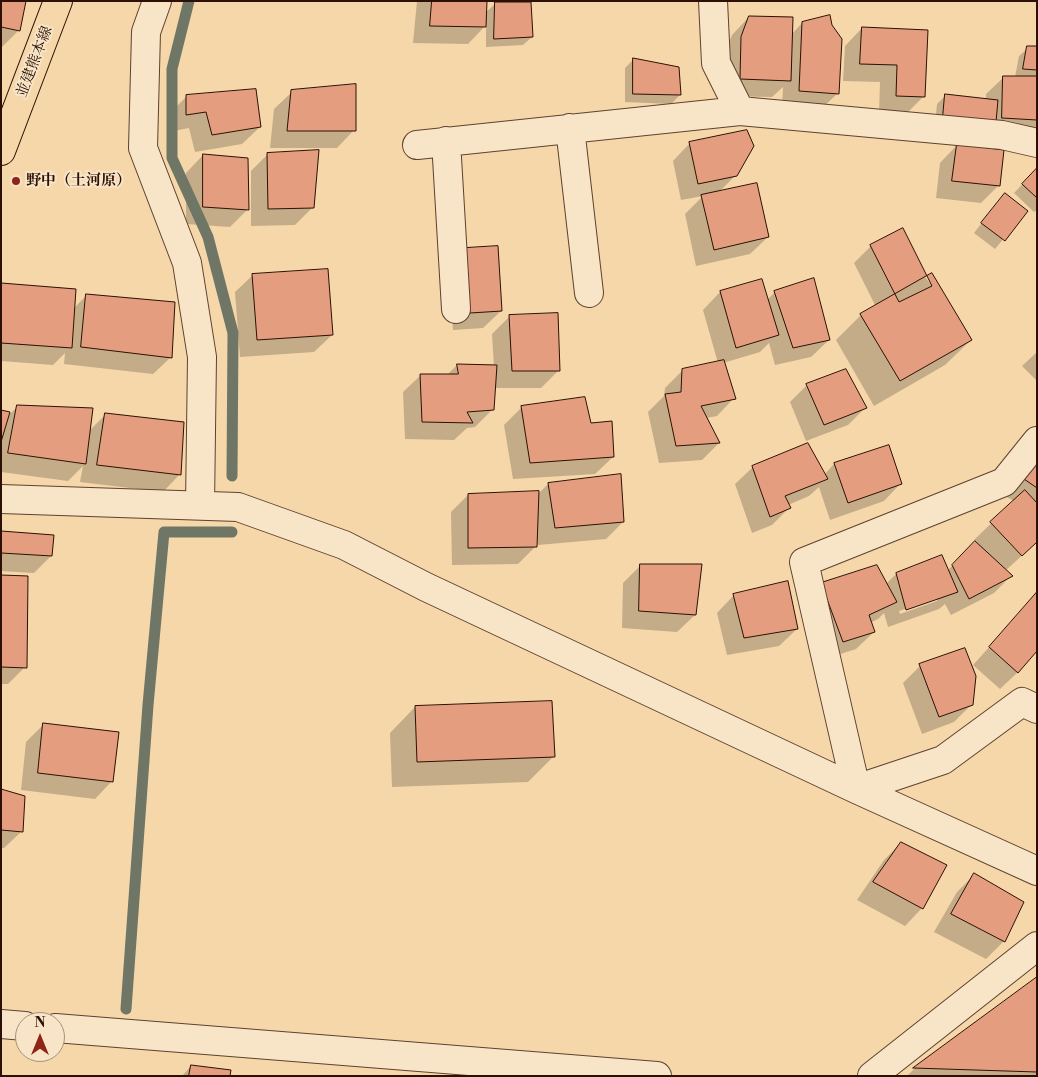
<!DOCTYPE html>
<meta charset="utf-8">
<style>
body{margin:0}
#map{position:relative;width:1038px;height:1077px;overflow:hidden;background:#f5d7aa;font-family:"Libre Bodoni",serif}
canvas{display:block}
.frame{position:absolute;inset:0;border:2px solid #2c1004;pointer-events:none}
.north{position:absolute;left:15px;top:1012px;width:50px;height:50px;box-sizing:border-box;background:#f8e5c8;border:1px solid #a6907a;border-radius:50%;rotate:0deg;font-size:14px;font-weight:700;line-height:20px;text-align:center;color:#2c1004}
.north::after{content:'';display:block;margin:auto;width:18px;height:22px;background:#8f2418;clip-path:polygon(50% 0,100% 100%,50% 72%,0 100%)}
</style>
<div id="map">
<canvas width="1038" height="1077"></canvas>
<div class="frame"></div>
<div class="north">N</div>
</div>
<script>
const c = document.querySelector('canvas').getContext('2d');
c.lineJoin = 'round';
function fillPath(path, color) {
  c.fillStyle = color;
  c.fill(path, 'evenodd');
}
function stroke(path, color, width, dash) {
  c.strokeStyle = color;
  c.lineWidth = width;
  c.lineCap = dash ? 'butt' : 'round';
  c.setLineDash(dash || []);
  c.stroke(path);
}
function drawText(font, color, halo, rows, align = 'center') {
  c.font = font + ' "Libre Bodoni","Noto Serif JP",serif';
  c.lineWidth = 4;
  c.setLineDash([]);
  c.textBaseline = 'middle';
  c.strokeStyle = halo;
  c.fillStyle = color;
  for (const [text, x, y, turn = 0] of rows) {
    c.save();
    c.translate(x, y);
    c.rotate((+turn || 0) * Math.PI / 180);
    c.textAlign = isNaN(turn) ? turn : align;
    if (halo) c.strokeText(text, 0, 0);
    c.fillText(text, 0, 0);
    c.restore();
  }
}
fillPath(new Path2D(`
 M1,1L19,30L1,48Z
 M417,1H486L485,13L495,4L532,37L523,45L486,47V25L468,44L413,43Z
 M749,17L791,35L802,23L838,93L820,110L782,108L783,87L772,97L723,96L724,55L732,35Z
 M862,28L926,31L923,97L906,114L879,113L880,82L843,81L845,46Z
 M1028,48H1037V137L935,125L937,104L946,95L986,100V94L1004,77H1015L1019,56Z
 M633,60L678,68L680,95L671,104L625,102V68Z
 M292,92L354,130L337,148H270L274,109Z
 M187,96L260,127L242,144L195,152L189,128L169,132V114Z
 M690,143L736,175L718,193L768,237L750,254L696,266L685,214L703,196L681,200L673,161Z
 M957,145L998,186L981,203L936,198L940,163Z
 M268,154L313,207L295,225L251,226V171Z
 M203,155L248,209L230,227L186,224V173Z
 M1037,169V210L1034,212L1014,193Z
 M997,203L1027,211L995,249L974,233Z
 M871,246L926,278L971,340L945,365L874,406L836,340L861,315L876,307L854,263Z
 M449,266L501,311L483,328L453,330Z
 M253,275L332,335L314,352L240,357L235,292Z
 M1,285L73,309L86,296L171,357L153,374L64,364L65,353L53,365L1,361Z
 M720,292L767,300L775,292L829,340L811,357L775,365L769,343L760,352L723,363L734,398L717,416L706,418L719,443L702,460L659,463L648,412L664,396L665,388L682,371L718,363L703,310Z
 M509,317L559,370L541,388H494L492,410L475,427L467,428L454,440L405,439L403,392L421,375H447L457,365L494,366L492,334Z
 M1037,352V381L1022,366Z
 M807,385L865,408L848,425L806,441L790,402Z
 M18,406L89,431L106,414L180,474L163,492L80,482L83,466L68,481L1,472V411L11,413Z
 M522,407L590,425L613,457L595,474L513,479L504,425Z
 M888,446L901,483L884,501L830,520L819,487L809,496L788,505L789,508L772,525L752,533L735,484L753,467L824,475L834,464Z
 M1037,459V542L1005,571L1011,576L994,593L951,615L945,604L939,609L888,627L884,613L878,619L870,623L874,632L856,649L825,659L821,584H886L896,574L947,571L976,542L974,540L1014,501L1007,497L1027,468ZM937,598V601L900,614L899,611Z
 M548,484L623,522L606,539L538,545L537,539L535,547L518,564L452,565L451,512L468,495H537Z
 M1,532L51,556L34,573L1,571Z
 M640,566L695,615L677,632L622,628L623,583Z
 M1,577L25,667L8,684H1Z
 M1037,594L1018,672L1000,689L973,665Z
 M734,595L797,629L779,646L727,655L717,613Z
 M920,666L972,704L954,722L922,734L903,683Z
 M415,707L553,757L528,782L392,787L390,733Z
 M44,724L112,781L95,799L21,790L26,742Z
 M1,790L22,831L4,848H1Z
 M901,843L945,866L922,908L905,926L857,900L884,860Z
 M974,875L1022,902L1004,941L986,959L934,932L957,892Z
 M1037,978V1076H907L914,1069Z
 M191,1066L229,1076H182Z`), '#0003');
stroke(new Path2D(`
 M189,1L172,69V158L208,237L233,333L232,476
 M126,1009L148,705L164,532H232`), '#6f7666', 11);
const building = new Path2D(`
 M1,1H26L20,31L1,27Z
 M432,1H487L486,27L430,26Z
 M495,2H531L533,37L494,39Z
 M830,15L832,25L842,39L839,94L799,91L802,22Z
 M749,16L793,17L791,81L740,79L741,37Z
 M862,27L928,30L925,97L896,96L897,65L860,64Z
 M1027,46H1037V70L1023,69Z
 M633,58L679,67L681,95L633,94Z
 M1003,76H1037V120L1002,118Z
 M356,84V131H287L291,90Z
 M256,89L261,127L212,135L206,112L186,115V95Z
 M945,94L998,100L996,122L943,117Z
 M747,130L754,146L737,176L698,184L689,142Z
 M957,144L1004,150L1000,186L952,181Z
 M319,150L314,208L268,209L267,153Z
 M203,154L248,158L249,210L203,207Z
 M1037,168V198L1022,184Z
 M757,183L769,237L714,250L701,195Z
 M1005,193L1028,211L1005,241L981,223Z
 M903,228L932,286L899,302L870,245Z
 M498,246L502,311L470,313L466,248Z
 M328,269L333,335L257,340L252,274Z
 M932,273L972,340L900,381L860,314Z
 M814,278L830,340L793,348L774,291Z
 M762,279L779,335L736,348L720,291Z
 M1,283L76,289L72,348L1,343Z
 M86,294L175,302L172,358L81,347Z
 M558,313L560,371H512L509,315Z
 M724,360L736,399L701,406L720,443L676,446L665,394L681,392L682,369Z
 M457,364L497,365L494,410L467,412L473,423L422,422L420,374H458Z
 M846,369L867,408L824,425L806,384Z
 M585,397L591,423L612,421L614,457L530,463L521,406Z
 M17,405L93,408L86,464L8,453Z
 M1,410L10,412L1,442Z
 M105,413L184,422L181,475L97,465Z
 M808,443L828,479L785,496L791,508L770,517L752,466Z
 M889,445L902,484L848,503L834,463Z
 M1037,460V488L1024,479Z
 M621,474L624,522L555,528L548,483Z
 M1025,490L1037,503V542L1022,556L990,522Z
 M539,491L537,547L468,548V494Z
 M1,531L54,535L52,556L1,553Z
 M975,541L1013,576L969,599L952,565Z
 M942,555L958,592L906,610L896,573Z
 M640,564H702L696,615L639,611Z
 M877,565L897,602L869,615L875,632L843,642L821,583Z
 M1,575L28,576L27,668L1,667Z
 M788,581L798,629L744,638L733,594Z
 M1037,592V651L1018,673L989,647Z
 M965,648L976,676L973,705L939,717L919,664Z
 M552,701L555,757L417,762L415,706Z
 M43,723L119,732L113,782L38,773Z
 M1,789L25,796L23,832L1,830Z
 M901,842L947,865L923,909L873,882Z
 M974,873L1024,902L1005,942L951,914Z
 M1037,977V1072L913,1068Z
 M191,1065L231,1070L230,1076H189Z`);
fillPath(building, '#e49d7f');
stroke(building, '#2c1004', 1);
const minor = new Path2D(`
 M157,1L146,32L143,148L187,263L202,357L200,505
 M713,1L716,63L740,111L1002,135L1037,143
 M570,128L589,293
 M446,141L456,309
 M417,145L740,111
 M1037,441L1004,482L804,562L856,789L943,760L1022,702L1037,709
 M1,499L238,507L344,545L426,587L856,789L1037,871
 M1,1024L25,1026
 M55,1028L657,1076
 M872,1076L1037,946`);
const major = new Path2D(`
 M1,151L58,1`);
stroke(minor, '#5e422e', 30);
stroke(major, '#2c1004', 30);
stroke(minor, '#f8e5c8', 28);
stroke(major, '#f5d7aa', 28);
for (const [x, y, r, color] of [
 [16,181,5,"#8f2418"]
]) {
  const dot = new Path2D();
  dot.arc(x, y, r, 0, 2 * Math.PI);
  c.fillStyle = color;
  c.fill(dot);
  stroke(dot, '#f8e5c8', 2);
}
drawText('15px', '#2c1004', '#f8e5c8', [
 ["並建熊本線",35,62,-69]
]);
drawText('bold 15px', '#2c1004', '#f8e5c8', [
 ["野中（土河原）",26,181]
], 'left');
</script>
